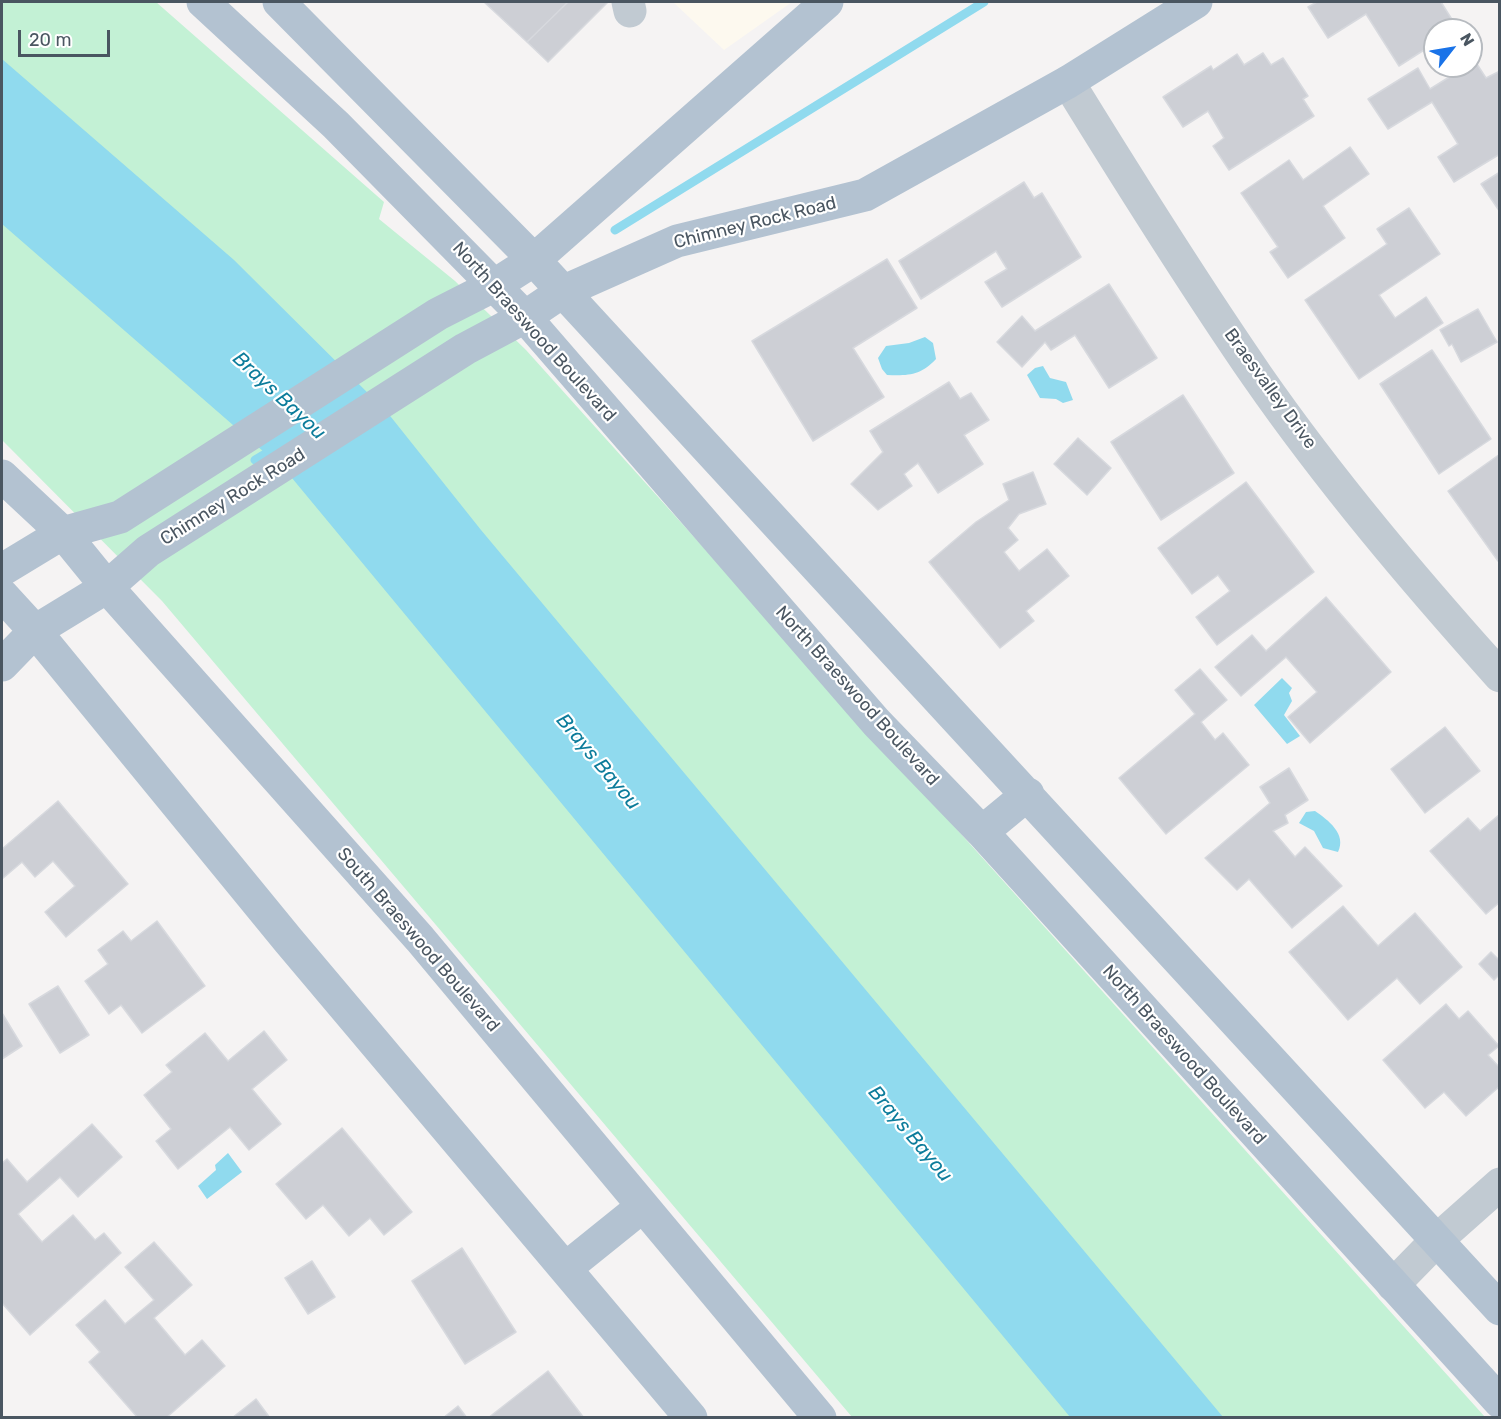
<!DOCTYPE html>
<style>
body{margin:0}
#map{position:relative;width:1501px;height:1419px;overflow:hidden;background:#f5f3f3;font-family:Rubik,sans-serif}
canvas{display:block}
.frame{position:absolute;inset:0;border:3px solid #4a5661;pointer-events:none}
.north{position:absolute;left:1423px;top:18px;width:60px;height:60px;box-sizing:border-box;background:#fff;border:2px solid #b7bbc0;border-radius:50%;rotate:59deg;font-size:16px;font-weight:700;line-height:24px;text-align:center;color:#4a5661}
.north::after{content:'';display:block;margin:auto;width:21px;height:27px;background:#1a73e8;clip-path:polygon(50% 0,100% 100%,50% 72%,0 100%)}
.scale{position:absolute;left:18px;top:30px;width:92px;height:27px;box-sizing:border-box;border:3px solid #4a5661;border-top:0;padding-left:8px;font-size:18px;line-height:21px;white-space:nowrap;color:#4a5661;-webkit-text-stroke:4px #fff;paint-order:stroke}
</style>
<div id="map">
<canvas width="1501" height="1419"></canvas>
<div class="frame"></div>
<div class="north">N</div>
<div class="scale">20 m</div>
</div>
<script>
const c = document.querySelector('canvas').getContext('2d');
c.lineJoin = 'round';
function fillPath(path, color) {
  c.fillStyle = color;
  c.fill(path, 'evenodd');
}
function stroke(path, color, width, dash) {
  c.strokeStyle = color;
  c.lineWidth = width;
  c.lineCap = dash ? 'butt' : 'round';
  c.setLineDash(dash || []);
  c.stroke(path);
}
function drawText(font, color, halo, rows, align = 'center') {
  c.font = font + ' Rubik,sans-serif';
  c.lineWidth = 4.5;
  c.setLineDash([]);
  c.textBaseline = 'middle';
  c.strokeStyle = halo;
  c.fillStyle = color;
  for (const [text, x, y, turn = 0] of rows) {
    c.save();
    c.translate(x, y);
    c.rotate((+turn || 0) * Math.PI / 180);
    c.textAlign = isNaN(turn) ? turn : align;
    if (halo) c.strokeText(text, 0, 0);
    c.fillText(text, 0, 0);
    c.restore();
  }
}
fillPath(new Path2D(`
 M673,2H792L724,50Z`), '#fdf9ef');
fillPath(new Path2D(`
 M2,2H156L384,202L379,219L455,281L526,350L1485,1417H852L162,601L2,440Z`), '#c3f1d5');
fillPath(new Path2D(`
 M2,59L234,260L387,412L481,530L1223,1417H1070L287,472L2,224Z
 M925,337L933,343L936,359C921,375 909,376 887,375L882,369L878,358L886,346L909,343Z
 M1043,366L1050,378L1066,382L1073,400L1063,403L1056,399L1040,398L1027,375L1035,368Z
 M1282,678L1292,688L1289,693L1292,701L1284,715L1300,736L1287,744L1254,705Z
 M1315,811C1328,820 1347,834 1338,852L1323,848L1314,831L1299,823L1306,812Z
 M228,1153L242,1172L207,1199L198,1186L216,1170L215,1165Z`), '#90daee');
stroke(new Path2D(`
 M615,230L984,2
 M255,460L275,448`), '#90daee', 9);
const building = new Path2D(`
 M484,2H568L527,42Z
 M568,2H608L548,62L527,42Z
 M1317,2H1441L1458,29L1435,30V43L1399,66L1366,14L1328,38L1308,7Z
 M1263,53L1271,65L1283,58L1308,96L1303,99L1314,116L1229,170L1213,146L1224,138L1208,111L1183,127L1163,97L1211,66L1213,70L1237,54L1244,65Z
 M1475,61L1486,78L1500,71V154L1454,182L1438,157L1458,144L1432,102L1388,129L1368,99L1418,68L1430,89Z
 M1350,147L1369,174L1323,206L1345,238L1288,278L1270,252L1278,247L1241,193L1289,160L1303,180Z
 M1500,172V212L1481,184Z
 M1024,182L1034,198L1042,193L1081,257L1002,307L985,282L1007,269L996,251L921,299L899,261Z
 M1409,208L1440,254L1379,295L1395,318L1426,297L1443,323L1359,379L1305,300L1387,244L1377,229Z
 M887,259L917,308L853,348L884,397L813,441L752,341Z
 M1109,284L1157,358L1109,388L1075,335L1051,350L1045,342L1022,367L997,342L1022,316L1035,331Z
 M1478,309L1497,342L1461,362L1452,344L1449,346L1440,330Z
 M1432,350L1491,439L1439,474L1380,384Z
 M949,382L960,399L971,393L989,420L964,435L983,464L938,493L918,463L904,474L912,486L878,510L851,484L883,452L870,431Z
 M1183,395L1234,473L1161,520L1111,442Z
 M1078,438L1111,468L1087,495L1054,464Z
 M1500,454V560L1498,561L1448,491Z
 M1033,472L1046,504L1019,514L1008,528L1018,540L1004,552L1019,571L1047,549L1069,576L1026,611L1034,621L1000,648L929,562L976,522L1009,500L1003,484Z
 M1246,482L1314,572L1217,645L1196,617L1230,591L1218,575L1192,594L1158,548Z
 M1326,597L1391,672L1310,743L1288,717L1317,692L1286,657L1241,696L1215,667L1252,635L1266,651Z
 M1200,669L1227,700L1201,722L1215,740L1223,733L1249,765L1166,834L1119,778L1195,714L1175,690Z
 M1445,727L1480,771L1425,813L1391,769Z
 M1289,768L1308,800L1285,815L1288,823L1273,831L1295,857L1305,847L1342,886L1292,928L1249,879L1237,890L1205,858L1270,803L1260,787Z
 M58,801L128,884L66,937L45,912L75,886L53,861L35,877L22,862L2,879V849Z
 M1500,814V902L1486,914L1430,851L1468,818L1480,831Z
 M1343,906L1378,946L1415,913L1462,967L1420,1004L1397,978L1348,1020L1289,952Z
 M157,921L205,986L142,1033L121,1005L109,1014L85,981L108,964L98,950L123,931L131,941Z
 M1491,952L1500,961V974L1494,980L1479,964Z
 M58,986L89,1035L60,1053L29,1004Z
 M1446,1004L1459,1019L1468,1011L1499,1046L1488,1055L1500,1068V1086L1466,1116L1444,1092L1425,1108L1383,1060Z
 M2,1013L22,1046L2,1059Z
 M264,1031L287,1060L252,1089L281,1124L249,1150L230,1127L178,1169L156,1141L171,1129L144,1095L172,1072L166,1065L205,1033L228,1061Z
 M92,1124L122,1157L78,1197L60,1177L18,1214L42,1242L73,1215L95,1240L104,1233L121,1253L30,1335L2,1303V1163L7,1159L27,1182Z
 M342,1128L412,1212L384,1235L370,1218L349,1236L323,1205L306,1219L276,1184Z
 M154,1242L192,1285L154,1318L185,1355L202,1340L225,1366L166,1418H138L89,1362L100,1352L76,1325L105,1300L125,1324L154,1300L125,1267Z
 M462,1248L516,1332L465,1364L412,1281Z
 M312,1261L335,1297L308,1314L285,1278Z
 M548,1371L584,1418H488Z
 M256,1399L270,1418H232Z
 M458,1406L467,1418H443Z`);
fillPath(building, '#cdcfd5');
stroke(building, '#d7d9de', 1.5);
stroke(new Path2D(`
 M628,2L630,11
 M1068,82C1129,181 1191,280 1257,376C1330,481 1414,580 1500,676
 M1393,1285L1437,1240L1500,1184`), '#c1cad2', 33);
stroke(new Path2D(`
 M203,2L336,125L525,317L876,722L982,832L1500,1402
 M279,2L534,260L1500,1309
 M2,476L63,533L107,587L420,939L820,1418
 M2,570L63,533L120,517L438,314L495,285L534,260L827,2
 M2,595L35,631L288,940L691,1418
 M2,665L35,631L107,587L148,551L465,349L525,317L562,292L677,241L865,195L1068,82L1196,2
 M982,832L1028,794
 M566,1268L643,1206`), '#b3c2d1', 33);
drawText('18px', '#4a5661', '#fff', [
 ["Chimney Rock Road",755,223,-14],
 ["North Braeswood Boulevard",534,332,48],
 ["Braesvalley Drive",1270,389,54],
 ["Chimney Rock Road",233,497,-32],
 ["North Braeswood Boulevard",857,696,48],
 ["South Braeswood Boulevard",418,940,49],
 ["North Braeswood Boulevard",1184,1055,48]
]);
drawText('italic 20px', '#0c7c9b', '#fff', [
 ["Brays Bayou",279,396,43],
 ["Brays Bayou",598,762,50],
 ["Brays Bayou",910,1134,50]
]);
</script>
